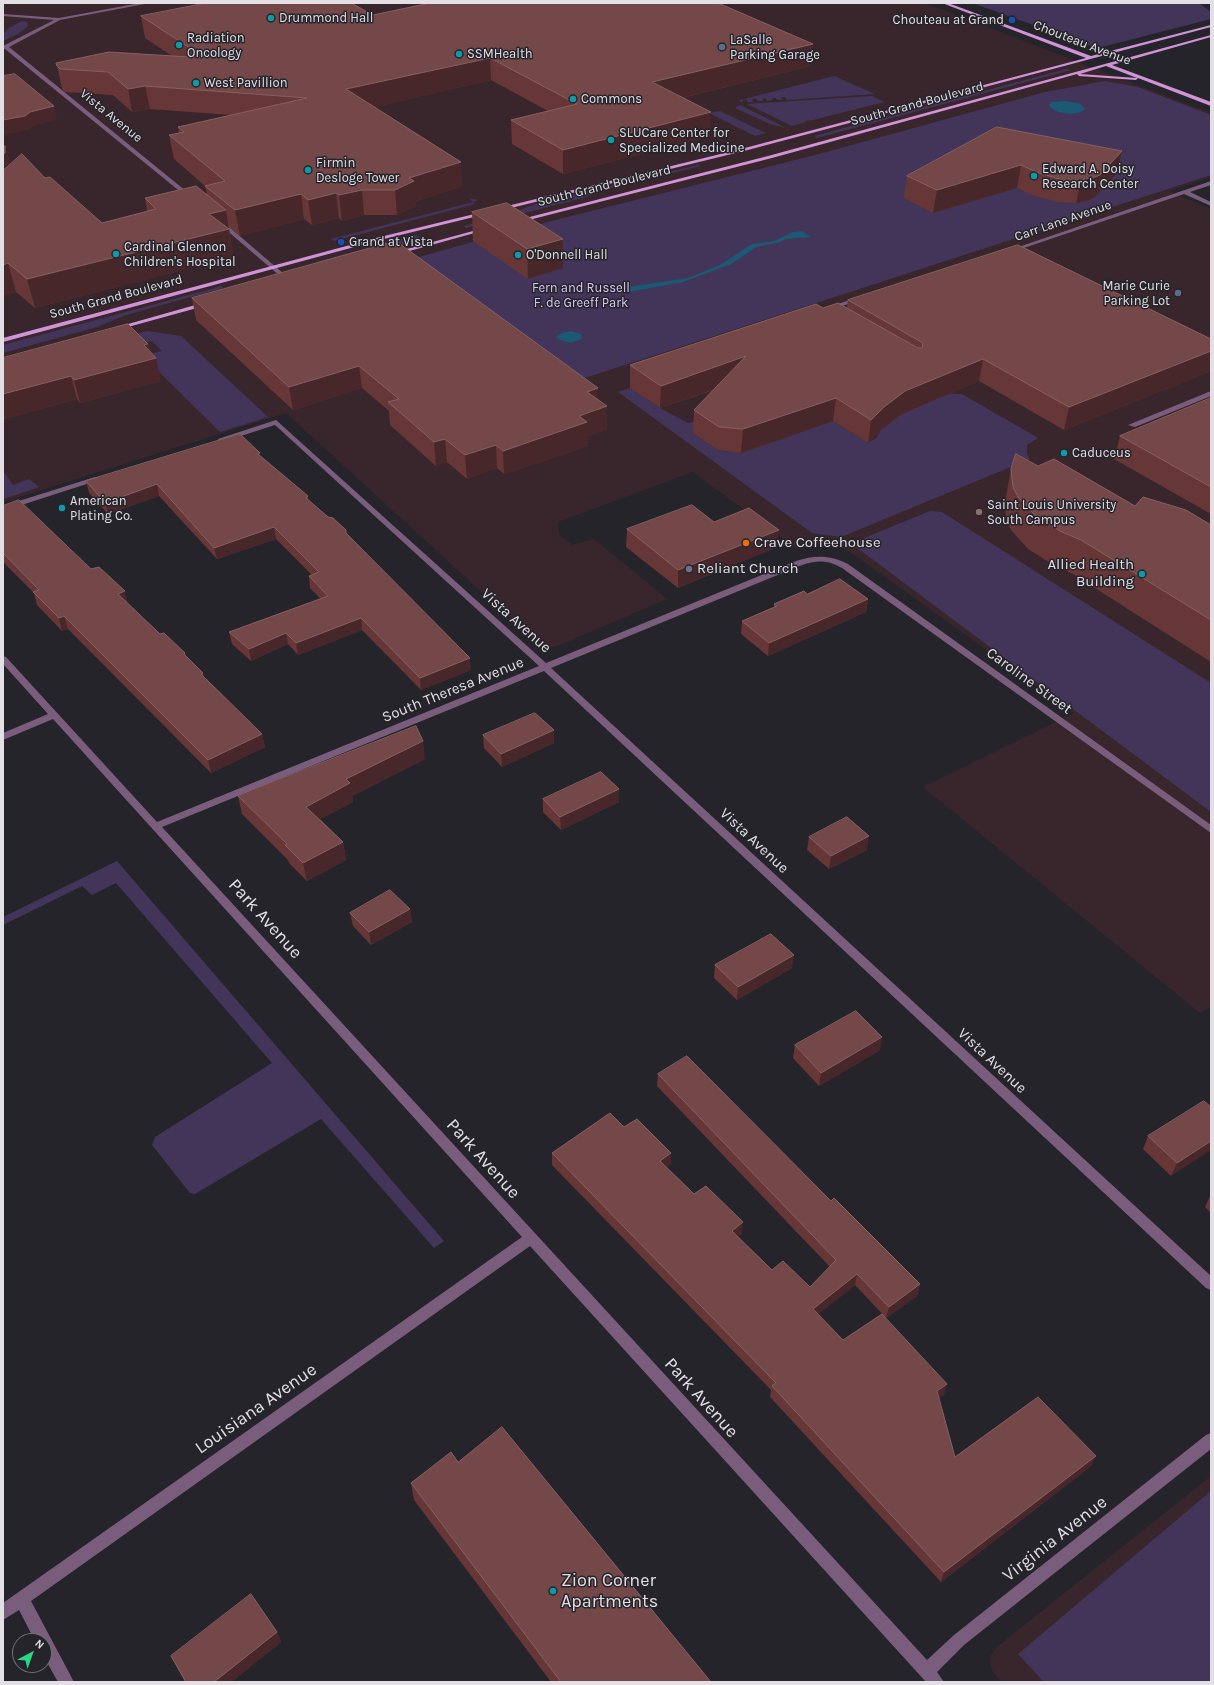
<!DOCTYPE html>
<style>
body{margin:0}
#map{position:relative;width:1214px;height:1685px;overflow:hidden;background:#26242b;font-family:Karla,sans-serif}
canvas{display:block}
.frame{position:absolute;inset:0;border:4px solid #e2e0e5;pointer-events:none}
.north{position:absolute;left:12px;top:1633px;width:40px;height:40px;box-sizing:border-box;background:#26242b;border:1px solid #716f75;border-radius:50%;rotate:41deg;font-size:11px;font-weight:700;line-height:16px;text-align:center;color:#e2e0e5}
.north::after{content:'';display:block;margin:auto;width:14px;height:18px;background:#27d885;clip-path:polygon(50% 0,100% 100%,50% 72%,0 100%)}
</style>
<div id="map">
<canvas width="1214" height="1685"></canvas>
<div class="frame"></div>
<div class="north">N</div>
</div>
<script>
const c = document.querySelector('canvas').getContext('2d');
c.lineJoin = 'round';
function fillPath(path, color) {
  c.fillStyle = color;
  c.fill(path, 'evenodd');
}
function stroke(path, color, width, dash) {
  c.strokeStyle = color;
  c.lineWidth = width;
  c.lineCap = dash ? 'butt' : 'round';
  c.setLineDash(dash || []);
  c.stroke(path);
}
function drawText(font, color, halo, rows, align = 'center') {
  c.font = font + ' Karla,sans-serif';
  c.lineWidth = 3;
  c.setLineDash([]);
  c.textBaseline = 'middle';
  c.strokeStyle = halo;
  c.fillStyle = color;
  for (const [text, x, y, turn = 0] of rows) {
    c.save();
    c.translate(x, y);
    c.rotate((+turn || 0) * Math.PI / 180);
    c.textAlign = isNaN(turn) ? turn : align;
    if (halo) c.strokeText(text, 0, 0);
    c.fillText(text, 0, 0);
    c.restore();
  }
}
fillPath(new Path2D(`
 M3,3H925L1211,113V177L1169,191L1211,209V1007L1200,1013L923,787L1074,713L849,551L833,545L818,544L797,549L693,472L560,521L558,525L559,534L572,545L594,539L667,599L555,647H550L541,646L286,413L3,502Z
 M1211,1476V1682H1002L993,1672L990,1664L991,1655L997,1647Z`), '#39262c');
fillPath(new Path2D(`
 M972,3H1199L1211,12V19L1098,48Z
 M22,21L27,22L28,26L18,34L3,41V34L9,28Z
 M1066,69L1071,70L817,138L814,136Z
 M834,76L875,94L787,100L785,97H781L783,100H777L776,98H772L773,100L767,101L766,98L762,99L763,101H758L756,99H752L753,102H748L746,99L743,100V102L739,101L740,100Z
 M1105,81L1138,87L1211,115V175L566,384L398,263L508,232L819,154L1045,92Z
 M872,96L884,102L813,120L804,121L806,122L792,126L747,104Z
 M740,105L786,128L770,124L735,108Z
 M720,111L766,133L755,136L709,113Z
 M698,165L701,166L602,190L583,198L466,228L464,226L503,216L539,203Z
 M469,198L478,200L473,203L475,204L334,241L331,239L473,202Z
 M416,235L423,239L327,265L317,264L316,262Z
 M222,286L223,288L126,315L97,327L3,353V345Z
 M147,331L181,336L268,417L220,432L143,356L162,351L152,341L3,382V371Z
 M630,388L660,408L688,423L706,419L693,433L718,450L741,453L833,421L868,443L876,438L881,430L892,421L929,393L962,394L1038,438L1027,445V454L1030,459L841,537L812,533L618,392Z
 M3,471L13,485L29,479L39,487L3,499Z
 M930,511L942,512L1211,683V812L856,547L857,541Z
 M117,861L444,1241L434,1248L321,1119L195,1194L190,1193L152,1145L155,1137L272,1063L116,883L92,895L82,886L3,925V917Z
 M1211,1491V1682H1044L1018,1654Z`), '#433559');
fillPath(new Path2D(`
 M1066,101L1081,104L1085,109C1077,117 1056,114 1049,106L1051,102Z
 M802,231L811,237L786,239L780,242L756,247L731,264L683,282L628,292V287L688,278L720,265L752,244L774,241L793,232Z
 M571,331L581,334L582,339L570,343L558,339L557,336L562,333Z`), '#1b5975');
fillPath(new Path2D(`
 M140,3H150L60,20L9,47L192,196V198H188L5,49H3V46L54,20L3,16V14L59,18Z
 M1211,181V185L1190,192L1211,202V206L1184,194L1012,252L1007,251Z
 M217,220H221L291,280V282H287L217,222Z
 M859,297L862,299L861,300L829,310L826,308Z
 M1211,391V396L1135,427L1128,425Z
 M276,420L546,663L796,561C815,555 830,555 848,564L1211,825V833L842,568C828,560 817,560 802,565L551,668L1211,1276V1290L1206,1288L544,671L162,827L927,1660L954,1635L1206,1435L1211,1433V1449L964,1645L937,1672L944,1682H926L530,1246L31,1601L74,1682H58L44,1657V1641H35L19,1610L3,1620V1603L522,1237L53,719L3,740V733L48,714L3,664V656L6,657L157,822L539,666L275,425L225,441H219L218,439Z
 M95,477H98L102,479L3,511V506Z`), '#7a5d7d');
fillPath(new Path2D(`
 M942,3H948L1091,56L1211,25V27L744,151L384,239L3,342V338L380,237L741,149L1086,58Z
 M1211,35V37L1112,65L1211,102V106L1138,78L1136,80L1079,76L1077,74L772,158L517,223L514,221L768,156ZM1106,66L1137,78L1080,74Z
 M484,228L489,229L395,255L392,253Z
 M206,302L208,303V305L117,330L114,328Z`), '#d093d7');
fillPath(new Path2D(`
 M373,15L813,44L811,66L682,98L710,136L563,174L512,144L511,120L548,111L491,80L374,107L463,186L416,201V206L397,215H364L342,221L339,218L312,225L304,219L240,236L229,227L233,257L35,308L16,292L3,295V146H5L10,165L45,178L102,223L147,211L145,198L207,194L205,186L174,159L169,135L179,133L178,127L231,115L150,109L132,112L113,95L65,92L62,89L57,66L172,56L145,38L141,16Z
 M1122,151L1117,173L1095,197L1090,200L1076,203L1058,202L1032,195L1017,188L933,213L904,198L907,176Z
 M472,212L563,239V268L528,279L473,241Z
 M192,298L598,388V399L607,429L588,436V446L504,474L497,468L467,479L447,462L436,466L390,425L389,411L362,388L293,410L196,320Z
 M848,300L1211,339V371L1064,430L979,381L902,414L881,430L868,443L833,421L741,453L718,450L693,433L694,410L714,390L660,408L630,388V365L823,308H847Z
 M148,344L150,351L161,381L80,403L77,399L5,419L3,416V358Z
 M1211,398V514L1114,459L1120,436Z
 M261,457L308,496V499L328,517L346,530V534L471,670L421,690L362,630L298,655L288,644L251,661L232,644L229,632L321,599L310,588L309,576L312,575L276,539L217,559L159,496L108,514L89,493L86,481Z
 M1038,466L1135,506L1211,525V662L1073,574L1052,564L1028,549L1011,530L1006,520L1005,502L1011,469Z
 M3,506L128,604L160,634L185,653L186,656L203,673L204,677L262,734L265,747L211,773L68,629L62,631L37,605L34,593L3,562Z
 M714,522L777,547L678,588L626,547L627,529Z
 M807,594L868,599L866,612L768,656L741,634L742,621L774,607V604Z
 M554,730V743L502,767L484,748L483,735Z
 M425,759L352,796L353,802L320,819L343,842L346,860L307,881L289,863L288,860L242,814L238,796Z
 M619,789V802L561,830L543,812V799Z
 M809,837L867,850L829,869L807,850Z
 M410,909L412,922L371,945L353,926L350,913Z
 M715,965L792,968L737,1000L714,978Z
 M795,1045L880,1050L819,1086L793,1058Z
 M658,1074L831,1201L920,1284L917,1296L886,1318L855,1285L818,1314L843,1340L944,1395L939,1398L955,1457L1091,1466L941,1582L770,1397L771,1390L552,1165V1153L624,1127L671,1153V1164L666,1167L694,1194L742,1234L738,1237L772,1270L810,1287L830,1267L657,1086Z
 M1211,1107L1171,1176L1143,1149L1148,1136Z
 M1211,1194V1213L1205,1207Z
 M458,1462L711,1682H551L414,1500L411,1483Z
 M277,1632L281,1642L231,1682H185L171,1656Z`), '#673636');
fillPath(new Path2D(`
 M813,44L811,66L652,105V82Z
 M490,58L491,80L349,113L346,89Z
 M145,86L150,109L132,112L128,89Z
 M54,106L57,120L33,126L29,130L3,135V120L30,112Z
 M711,112L710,136L563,174V150Z
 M5,146L12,172L3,181V154Z
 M1122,151L1117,173L1095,197L1090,200L1076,203L1081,180Z
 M461,162L463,186L416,201V206L397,215L395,190L409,178Z
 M1021,165L1017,188L933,213L937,190Z
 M362,190L364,215L342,221L339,195Z
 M336,193L339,218L312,225L308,200Z
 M301,194L304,219L240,236L235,210Z
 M226,210L233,257L35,308L27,279L209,214Z
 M563,239V268L528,279L527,249Z
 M8,263L16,292L3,295V265Z
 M148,344L151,360L156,358L161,381L80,403L74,380L144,345Z
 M1211,351V371L1064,430L1069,407Z
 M746,356L744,379L660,408L661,386Z
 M983,359L979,381L902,414L881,430L868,443L871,420L884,407L905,391Z
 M359,366L362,388L293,410L289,387Z
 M71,376L77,399L5,419L3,411V394Z
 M598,388V410L607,406V429L588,436V446L504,474L503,451L579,416L587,392Z
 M836,398L833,421L741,453L743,429Z
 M445,439L447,462L436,466L434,442Z
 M496,445L497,468L467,479L465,455Z
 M157,484L159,496L108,514L105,503Z
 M274,527L276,539L217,559L214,548Z
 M779,530L777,547L678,588V570Z
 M125,591L128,604L118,594Z
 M868,599L866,612L768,656L769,643Z
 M64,616L68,629L62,631L59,618Z
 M361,618L362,630L298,655L296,643Z
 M286,633L288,644L251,661L249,649Z
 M470,658L471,670L421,690L420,678Z
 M554,730V743L502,767L501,754Z
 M262,734L265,747L211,773L208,760Z
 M423,741L425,759L352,796L353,802L309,825L306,807L346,779Z
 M619,789V802L561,830L560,817Z
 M869,836L867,850L829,869L831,856Z
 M343,842L346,860L307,881L303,863Z
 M410,909L412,922L371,945L369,932Z
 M794,955L792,968L737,1000L738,987Z
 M882,1037L880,1050L819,1086L821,1073Z
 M1211,1141V1150L1171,1176L1177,1163Z
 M671,1153V1164L659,1173L660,1161Z
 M743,1222L742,1234L731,1242L732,1231Z
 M857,1274L855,1285L811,1320L813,1309Z
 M920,1284L917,1296L886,1318L889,1307Z
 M947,1384L944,1395L934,1402L937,1391Z
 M1096,1456L1091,1466L941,1582L944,1572Z
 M277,1632L281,1642L231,1682H214Z`), '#48272a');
const building = new Path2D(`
 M206,3H351L373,15L430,3H718L813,44L652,82L711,112L563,150L511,120L577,104L490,58L346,89L461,162L409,178L414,181L395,190H362L339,195L336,193L308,200L301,194L235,210L205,186L225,181L169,135L184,132L178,127L307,98L145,86L128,89L108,72L60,69L57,66L56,63L109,52L205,58L141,16Z
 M15,74L54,106L30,112L25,116L3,120V76Z
 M997,127L1122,151L1100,175L1095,177L1081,180H1063L1036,172L1021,165L937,190L907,176Z
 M3,146H5V153L3,154Z
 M22,154L45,178L50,177L102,223L156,209L145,198L196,186L226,210L209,214L229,229L27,279L8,263L3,265V171Z
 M507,203L563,239L527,249L472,212Z
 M396,241L598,388L587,392L607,406L579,416L587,422L503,451L496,445L465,455L445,439L434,442L388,402L399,399L359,366L289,387L192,298Z
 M1018,245L1211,339V351L1069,407L983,359L905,391L884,407L871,420L836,398L743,429L719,427L694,410L746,356L661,386L630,365L816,304L823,308L838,303L918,348H922L923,343L848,300Z
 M128,324L148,344L144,345L156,358L74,380L71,376L3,394V358Z
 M1211,398V487L1120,436Z
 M240,434L260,453L258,454L308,496L306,498L328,517L333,518L346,530V533L470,658L420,678L361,618L296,643L286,633L249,649L229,632L328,596L309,576L319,572L274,527L214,548L157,484L105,503L86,481Z
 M1016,454L1038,466L1054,459L1135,506L1143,497L1186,510L1211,525V620L1081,540L1060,531L1035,515L1018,497L1013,487L1011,469Z
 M19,500L91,569L99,567L125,591L118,594L160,634L164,633L185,653L184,654L203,673L201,674L262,734L208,760L64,616L59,618L33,592L39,590L3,553V506Z
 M692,505L714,522L749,508L779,530L678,570L627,529Z
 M840,579L868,599L769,643L742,621L777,606L774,604L804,591L807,594Z
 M535,713L554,730L501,754L483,735Z
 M416,726L423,741L346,779L350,783L306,807L343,842L303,863L285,845L287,844L238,796Z
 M601,772L619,789L560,817L543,799Z
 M847,817L869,836L831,856L809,837Z
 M390,890L410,909L369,932L350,913Z
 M771,934L794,955L738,987L715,965Z
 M856,1011L882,1037L821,1073L795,1045Z
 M687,1056L831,1201L834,1198L920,1284L889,1307L857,1274L813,1309L843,1340L882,1314L947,1384L937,1391L955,1457L1038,1397L1096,1456L944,1572L772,1386L776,1383L552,1153L610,1113L624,1127L637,1119L671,1153L660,1161L694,1194L706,1186L743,1222L732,1231L772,1270L783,1261L810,1287L836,1260L658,1074Z
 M1204,1101L1211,1107V1141L1177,1163L1148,1136Z
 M502,1427L711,1682H561L411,1483L451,1452L458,1462Z
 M251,1594L277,1632L214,1682H186L171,1656Z`);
fillPath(building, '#744849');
stroke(building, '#866061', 1);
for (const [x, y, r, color] of [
 [271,18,4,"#0f9aa8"],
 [1012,20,4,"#1a4fb4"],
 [179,45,4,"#0f9aa8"],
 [722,47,4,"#5c6f8a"],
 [459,54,4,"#0f9aa8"],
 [196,83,4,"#0f9aa8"],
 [573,99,4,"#0f9aa8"],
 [611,140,4,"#0f9aa8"],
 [308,170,4,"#0f9aa8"],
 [1034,176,4,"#0f9aa8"],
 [341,242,4,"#1a4fb4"],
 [116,254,4,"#0f9aa8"],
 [518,255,4,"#0f9aa8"],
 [1178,293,4,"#5c6f8a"],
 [1064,453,4,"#0f9aa8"],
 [62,508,4,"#0f9aa8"],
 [979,512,4,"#8d6e63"],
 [746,543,4,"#e8710a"],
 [689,569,4,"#6b7280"],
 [1142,574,4,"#0f9aa8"],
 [553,1591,4,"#0f9aa8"]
]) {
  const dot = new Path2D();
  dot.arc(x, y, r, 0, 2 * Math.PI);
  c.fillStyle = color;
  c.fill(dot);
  stroke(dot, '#26242b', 1.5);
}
drawText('13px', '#e2e0e5', '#26242b', [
 ["Drummond Hall",279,18],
 ["Chouteau at Grand",1004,20,"right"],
 ["Radiation",187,38],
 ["Oncology",187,53],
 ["LaSalle",730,40],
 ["Parking Garage",730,55],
 ["SSMHealth",467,54],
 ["West Pavillion",204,83],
 ["Commons",581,99],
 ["SLUCare Center for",619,133],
 ["Specialized Medicine",619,148],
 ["Firmin",316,163],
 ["Desloge Tower",316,178],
 ["Edward A. Doisy",1042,169],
 ["Research Center",1042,184],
 ["Grand at Vista",349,242],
 ["Cardinal Glennon",124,247],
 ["Children's Hospital",124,262],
 ["O'Donnell Hall",526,255],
 ["Marie Curie",1170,286,"right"],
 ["Parking Lot",1170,301,"right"],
 ["Caduceus",1072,453],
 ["American",70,501],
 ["Plating Co.",70,516],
 ["Saint Louis University",987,505],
 ["South Campus",987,520]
], 'left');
drawText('13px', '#e2e0e5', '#26242b', [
 ["Chouteau Avenue",1082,43,21],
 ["South Grand Boulevard",917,104,-15],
 ["Vista Avenue",111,116,39],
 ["South Grand Boulevard",604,186,-14],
 ["Carr Lane Avenue",1063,221,-19],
 ["South Grand Boulevard",116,297,-15]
]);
drawText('13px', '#d9c9f7', '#26242b', [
 ["Fern and Russell",581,288],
 ["F. de Greeff Park",581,303]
]);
drawText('15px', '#e2e0e5', '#26242b', [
 ["Crave Coffeehouse",754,543],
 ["Allied Health",1134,565,"right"],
 ["Building",1134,582,"right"],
 ["Reliant Church",697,569]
], 'left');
drawText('15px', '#e2e0e5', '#26242b', [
 ["Vista Avenue",516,621,42],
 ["Caroline Street",1029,681,36],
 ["South Theresa Avenue",453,690,-22],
 ["Vista Avenue",754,841,43],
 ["Vista Avenue",992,1061,43]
]);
drawText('18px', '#e2e0e5', '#26242b', [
 ["Park Avenue",265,919,48],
 ["Park Avenue",483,1159,48],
 ["Park Avenue",701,1398,48],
 ["Louisiana Avenue",256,1409,-35],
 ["Virginia Avenue",1055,1539,-38]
]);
drawText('18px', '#e2e0e5', '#26242b', [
 ["Zion Corner",561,1581],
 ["Apartments",561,1602]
], 'left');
</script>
